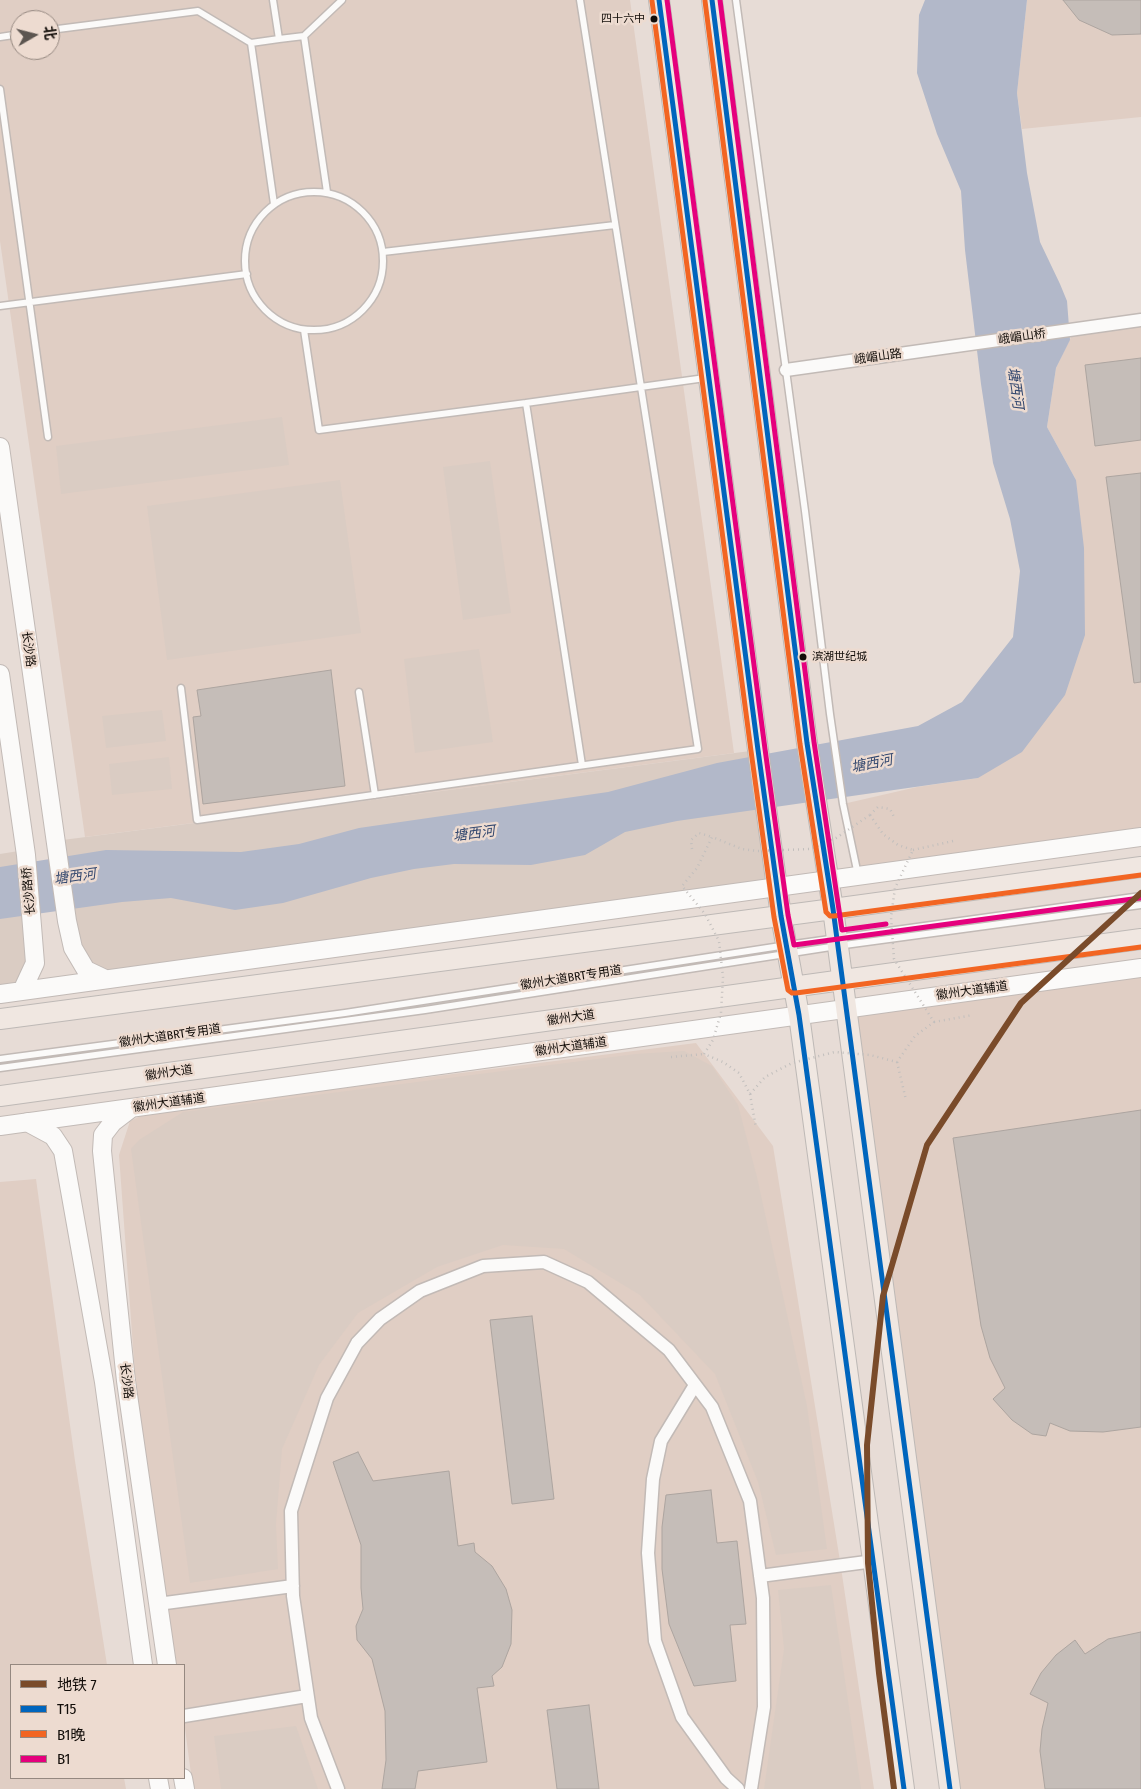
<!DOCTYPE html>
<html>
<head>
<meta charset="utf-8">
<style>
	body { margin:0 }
	#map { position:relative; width:1141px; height:1789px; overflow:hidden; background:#e7dcd6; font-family:"Fira Sans Condensed","Noto Sans SC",sans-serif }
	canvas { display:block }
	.legend { position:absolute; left:10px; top:1664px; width:175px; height:115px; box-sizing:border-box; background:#eddbd0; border:1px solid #958880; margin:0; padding:6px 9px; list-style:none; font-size:15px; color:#110c08 }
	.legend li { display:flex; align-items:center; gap:10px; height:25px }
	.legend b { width:25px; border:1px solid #958880 }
	.north { position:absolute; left:10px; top:10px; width:50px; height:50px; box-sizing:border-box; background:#eddbd0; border:1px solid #958880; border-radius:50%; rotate:82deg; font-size:14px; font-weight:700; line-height:20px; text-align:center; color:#110c08 }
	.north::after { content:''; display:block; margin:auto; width:18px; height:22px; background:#5c5550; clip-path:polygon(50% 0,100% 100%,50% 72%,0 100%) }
</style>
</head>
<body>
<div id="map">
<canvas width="1141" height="1789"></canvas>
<ul class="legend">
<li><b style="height:6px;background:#7a4b2a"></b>地铁 7</li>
<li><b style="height:6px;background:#0065bd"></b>T15</li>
<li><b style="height:6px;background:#f26522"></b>B1晚</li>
<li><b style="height:6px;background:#e5007d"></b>B1</li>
</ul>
<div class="north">北</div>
</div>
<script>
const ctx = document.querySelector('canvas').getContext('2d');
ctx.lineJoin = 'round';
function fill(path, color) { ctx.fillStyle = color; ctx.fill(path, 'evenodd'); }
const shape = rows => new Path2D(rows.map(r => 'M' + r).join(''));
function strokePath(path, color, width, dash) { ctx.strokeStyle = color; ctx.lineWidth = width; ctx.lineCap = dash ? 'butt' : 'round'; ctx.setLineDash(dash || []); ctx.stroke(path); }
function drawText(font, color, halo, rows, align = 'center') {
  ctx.font = font + ' "Fira Sans Condensed","Noto Sans SC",sans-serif'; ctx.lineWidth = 5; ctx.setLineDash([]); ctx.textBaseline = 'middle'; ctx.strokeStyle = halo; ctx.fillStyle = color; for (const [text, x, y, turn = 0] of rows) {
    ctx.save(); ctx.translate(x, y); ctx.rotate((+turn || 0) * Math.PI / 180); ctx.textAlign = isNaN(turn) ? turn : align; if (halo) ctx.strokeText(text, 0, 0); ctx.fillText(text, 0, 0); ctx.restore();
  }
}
const built = shape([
	[0,0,630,0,734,753,85,837,0,241],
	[20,20,50,20,50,50,20,50],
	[1027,0,1141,0,1141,117,1022,129,1017,93],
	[1141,320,1141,837,858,876,843,804,917,787,978,778,1076,480,1047,427,1056,368,1075,329],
	[1141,968,1141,1789,950,1789,845,1009],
	[696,1043,773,1146,840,1561,874,1789,193,1789,184,1721,184,1665,176,1665,136,1388,119,1155,130,1121,147,1113],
	[36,1179,75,1461,107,1665,11,1665,11,1778,124,1778,126,1789,0,1789,0,1182]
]);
const green = shape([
	[282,417,289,465,61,494,56,446],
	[490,461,511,613,463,620,443,467],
	[340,480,361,633,167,660,147,506],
	[479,649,493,742,415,753,404,659],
	[162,710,166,741,106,748,102,716],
	[758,750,778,887,105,979,86,970,55,841],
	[169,757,172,789,112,795,109,764],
	[25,850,32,926,22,991,0,994,0,854],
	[684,1051,712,1066,738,1105,757,1177,807,1406,827,1549,776,1555,758,1482,715,1374,640,1295,564,1249,503,1245,437,1267,358,1313,319,1365,282,1449,276,1524,278,1569,190,1583,131,1149,139,1140,183,1112,636,1054],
	[831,1585,861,1789,764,1789,784,1649,778,1590],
	[296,1726,318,1789,221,1789,214,1736]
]);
const water = shape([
	[925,0,1027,0,1017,93,1027,173,1040,242,1060,284,1067,301,1070,340,1056,368,1047,427,1076,480,1084,548,1085,635,1065,695,1022,752,978,778,677,821,625,832,585,855,531,865,454,864,414,869,371,878,283,903,235,910,171,898,122,902,0,919,0,867,106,850,241,852,299,844,359,828,608,792,717,763,918,726,962,702,1013,637,1020,571,1010,519,993,463,981,384,965,250,961,191,937,134,917,73,919,15]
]);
const building = shape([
	[1063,0,1141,0,1141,34,1112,35,1079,20,1063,0],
	[1141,358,1141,440,1095,446,1085,365,1141,358],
	[1141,473,1141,682,1134,683,1106,477,1141,473],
	[331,670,345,786,203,804,193,717,201,716,197,690,331,670],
	[1141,1110,1141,1427,1103,1432,1070,1431,1050,1423,1046,1436,1032,1434,1012,1420,993,1399,1005,1388,990,1358,981,1326,953,1138,1141,1110],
	[532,1316,554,1499,512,1504,490,1320,532,1316],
	[358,1452,373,1481,449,1471,458,1546,474,1543,475,1552,492,1566,506,1589,512,1610,511,1644,502,1667,492,1676,494,1686,477,1688,487,1762,418,1771,415,1789,382,1789,386,1760,385,1711,372,1659,357,1640,356,1626,363,1609,361,1588,361,1545,333,1462,358,1452],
	[711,1490,717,1543,737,1541,746,1624,730,1625,736,1681,694,1686,669,1624,662,1569,662,1527,666,1495,711,1490],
	[1141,1632,1141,1789,1045,1789,1040,1751,1042,1729,1048,1703,1030,1694,1041,1673,1056,1655,1075,1640,1085,1654,1108,1639,1141,1632],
	[589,1705,599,1789,557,1789,547,1710,589,1705]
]);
const path = shape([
	[870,815,878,807,890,809,895,819],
	[692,849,691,840,699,833,712,837],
	[913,850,953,841],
	[934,1022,973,1015],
	[671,1057,704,1054],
	[897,1062,906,1100],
	[750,1094,756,1128]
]);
const lane = shape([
	[273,0,279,39,304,36,327,192],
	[736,0,805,511,830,714,843,804,858,875],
	[50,30,198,11,251,43],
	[304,36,342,0],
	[0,37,20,34],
	[0,89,48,437],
	'245 261a69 69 0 1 1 138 0a69 69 0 1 1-138 0Z',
	[274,204,251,43,279,39],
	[383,252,615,225],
	[0,306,247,274],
	[304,330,319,430,526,403,705,378],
	[526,403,582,765],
	[181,688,197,820,698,749,580,0],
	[359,692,375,795],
	[0,1059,345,1013,787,945,1141,896],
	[0,1068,425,1010,837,946,1141,905]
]);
const street = shape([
	[786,370,1141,320],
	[695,1385,661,1441,653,1479,648,1553,655,1641,682,1717,726,1778,738,1789],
	[760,1576,874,1561],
	[158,1604,293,1586],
	[184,1716,307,1696],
	[338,1789,311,1718,293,1596,291,1511,327,1398,357,1343,380,1319,420,1291,483,1266,544,1262,588,1282,669,1350,712,1407,750,1501,763,1598,764,1707,751,1789]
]);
const secondary = shape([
	[0,447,67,921,73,948,86,970,105,979],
	[0,674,26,855,32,926,35,963,22,991],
	[0,994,1141,837],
	[130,1109,113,1122,103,1135,102,1151,126,1381,167,1665],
	[27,1122,53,1136,63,1151,104,1382,143,1665],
	[0,1126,1141,968],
	[158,1778,160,1789],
	[183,1778,185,1789]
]);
const primary = shape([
	[659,0,758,750,781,916,799,1015,904,1789],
	[712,0,807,743,833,909,950,1789],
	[0,1019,833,909,1141,867],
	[0,1096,1141,939]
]);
const pathBridge = shape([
	[870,815,883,834,898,845,913,850,895,888,891,917,894,959,934,1022,915,1036,897,1062,870,1055,835,1052,792,1063,765,1077,750,1094,739,1073,723,1062,704,1054,713,1040,721,1013,723,977,719,941,705,914,682,886,697,868,712,837,742,849,757,851,810,849,836,838,870,815]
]);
const bus1 = shape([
	[659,0,758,750,781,916,799,1015,904,1789],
	[712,0,807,743,833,909,950,1789]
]);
const bus2 = shape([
	[652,1,751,751,774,917,788,990,792,993,796,993,1141,947],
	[705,1,800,744,826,912,830,916,834,916,1141,875]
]);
const bus3 = shape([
	[667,0,765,749,788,915,794,945,1140,898],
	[720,0,814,742,842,930,886,924]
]);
const metro1 = shape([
	[894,1789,879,1673,868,1563,867,1445,883,1296,927,1145,1021,1003,1141,893]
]);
const markers = [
	[654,19,4.5,"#110c08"],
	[803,657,4.5,"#110c08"]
];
const busNames = [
	["四十六中",645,19],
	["滨湖世纪城",812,657,"left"]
];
const streetNames = [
	["峨嵋山桥",1022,337,-8],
	["峨嵋山路",878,357,-8],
	["长沙路",28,649,82],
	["长沙路桥",29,891,-95],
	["徽州大道BRT专用道",571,978,-9],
	["徽州大道辅道",972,991,-8],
	["徽州大道",571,1018,-8],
	["徽州大道BRT专用道",170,1036,-8],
	["徽州大道辅道",571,1047,-8],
	["徽州大道",169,1073,-8],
	["徽州大道辅道",169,1103,-8],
	["长沙路",126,1381,83]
];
const waterNames = [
	["塘西河",1015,388,82],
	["塘西河",872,764,-11],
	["塘西河",474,834,-7],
	["塘西河",75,877,-8]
];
fill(built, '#e0cec4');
fill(green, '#daccc3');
fill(water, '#b2b8c9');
fill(building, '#c5bdb8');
strokePath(building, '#ada5a0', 1);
strokePath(lane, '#c2bab6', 9);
strokePath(street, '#c2bab6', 15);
strokePath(secondary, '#c2bab6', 20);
strokePath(primary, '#beb9b6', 22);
strokePath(path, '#c2bfbd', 2.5, [1, 4]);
strokePath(lane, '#fbfaf9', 6);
strokePath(street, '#fbfaf9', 12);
strokePath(secondary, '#fbfaf9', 18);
strokePath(primary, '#f0e7e1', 20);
strokePath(pathBridge, '#c2bfbd', 2.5, [1, 4]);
strokePath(bus1, '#0065bd', 5);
strokePath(bus2, '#f26522', 5);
strokePath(bus3, '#e5007d', 5);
strokePath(metro1, '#7a4b2a', 6);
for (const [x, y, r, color] of markers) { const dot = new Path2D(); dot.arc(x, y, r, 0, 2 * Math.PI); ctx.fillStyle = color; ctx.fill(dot); strokePath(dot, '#eddbd0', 2); }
drawText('11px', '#110c08', '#eddbd0', busNames, 'right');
drawText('12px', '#110c08', '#eddbd0', streetNames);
drawText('italic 14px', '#32476e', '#eddbd0', waterNames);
</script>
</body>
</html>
